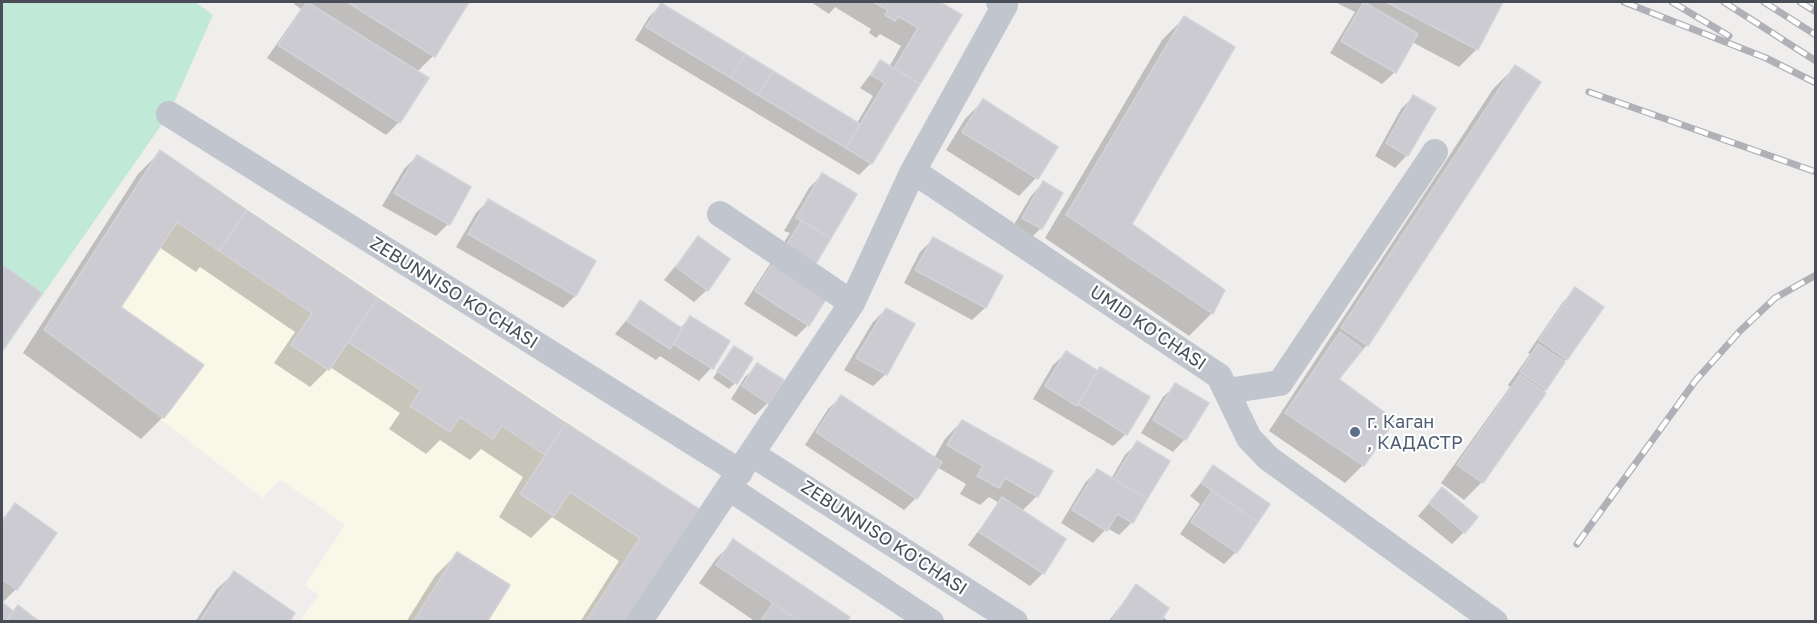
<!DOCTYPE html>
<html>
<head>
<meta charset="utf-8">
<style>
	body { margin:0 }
	#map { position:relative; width:1817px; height:623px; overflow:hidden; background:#efeeed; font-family:"Golos Text",sans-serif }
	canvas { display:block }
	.frame { position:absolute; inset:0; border:3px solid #484d58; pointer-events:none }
</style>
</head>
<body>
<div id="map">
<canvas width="1817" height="623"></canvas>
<div class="frame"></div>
</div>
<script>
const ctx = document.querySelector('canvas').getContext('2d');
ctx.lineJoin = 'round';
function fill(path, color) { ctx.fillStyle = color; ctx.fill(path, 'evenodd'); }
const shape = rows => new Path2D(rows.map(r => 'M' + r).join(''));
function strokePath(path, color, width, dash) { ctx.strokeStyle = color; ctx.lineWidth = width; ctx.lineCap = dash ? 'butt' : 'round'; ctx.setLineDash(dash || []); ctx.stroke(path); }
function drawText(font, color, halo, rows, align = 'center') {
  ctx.font = font + ' "Golos Text",sans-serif'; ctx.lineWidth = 4.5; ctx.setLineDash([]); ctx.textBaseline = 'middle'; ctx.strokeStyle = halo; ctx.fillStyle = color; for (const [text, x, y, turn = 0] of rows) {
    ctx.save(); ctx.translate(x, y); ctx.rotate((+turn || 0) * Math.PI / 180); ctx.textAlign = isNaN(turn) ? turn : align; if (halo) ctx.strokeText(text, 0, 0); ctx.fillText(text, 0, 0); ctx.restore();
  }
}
const commercial = shape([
	[160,150,699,509,626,621,300,621,319,595,305,585,345,525,280,479,263,498,44,330]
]);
const green = shape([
	[2,2,195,2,213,15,169,114,2,353]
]);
const shadow = shape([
	[296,2,468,2,433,56,417,72,399,122,386,135,267,58,301,9,294,4],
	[937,2,960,15,871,163,859,175,635,40,649,17,661,5,857,123,873,96,860,88,880,62,889,67,901,46,880,34,876,38,869,33,871,29,835,7,829,14,811,2],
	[1335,2,1501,2,1477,49,1459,67,1412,42,1395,72,1382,84,1330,53,1355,12],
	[1184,18,1130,224,1223,290,1212,313,1189,336,1045,238,1162,40],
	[1515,67,1367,345,1337,379,1363,465,1345,483,1269,431,1493,89],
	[1413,97,1434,108,1407,155,1395,168,1375,156,1401,109],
	[983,101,1056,147,1036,178,1019,196,946,150,965,119],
	[160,152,377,299,697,509,625,622,580,622,619,561,552,517,531,538,499,517,523,477,481,449,470,460,440,440,426,454,389,429,400,413,330,367,310,387,274,363,295,332,200,267,196,272,159,247,119,307,163,417,141,439,23,353,138,174],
	[417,156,448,224,436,236,382,206,404,169],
	[822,175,855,195,811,269,808,325,796,337,744,304,790,233,784,231,809,188],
	[1043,183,1061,194,1040,229,1028,241,1010,231,1031,196],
	[489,200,594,261,575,296,563,308,456,247,476,213],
	[698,238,707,290,694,302,664,280],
	[933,239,1001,276,985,308,972,320,904,283,920,252],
	[4,268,40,293,2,348,2,270],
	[1576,289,1566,359,1482,482,1464,500,1441,483,1510,387,1508,385,1530,354,1528,353,1563,302],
	[641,302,680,328,690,318,728,341,711,368,699,381,660,356,656,360,615,334],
	[886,309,886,374,873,386,844,370,873,322],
	[734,348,735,383,729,389,713,378],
	[1066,353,1126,434,1113,446,1033,399,1053,365],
	[758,365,768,403,755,415,731,399,745,377],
	[1176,385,1207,403,1185,439,1173,452,1141,433,1163,397],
	[841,397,934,458,945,439,962,421,1037,496,1021,512,1064,540,1043,573,1030,586,968,545,999,503,989,497,980,505,960,494,966,484,937,467,916,498,904,510,805,445,828,409],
	[1137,443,1168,462,1131,523,1119,535,1107,528,1093,543,1061,523,1085,483,1097,470,1111,479,1125,455],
	[1214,467,1268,504,1236,552,1224,564,1180,534,1200,504,1190,496],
	[1430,502,1464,532,1452,544,1418,516],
	[16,505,16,589,2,603,2,519],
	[734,541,845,622,756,622,699,583,716,559],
	[457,554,485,622,406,622,435,576],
	[234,573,287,622,195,622,216,590],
	[1136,586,1162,616,1169,622,1108,622]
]);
const building = shape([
	[307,2,429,78,400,123,278,45,307,2],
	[347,2,469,2,435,57,347,2],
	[873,2,940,2,962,15,920,84,894,68,918,28,898,16,895,21,885,15,888,10,873,2],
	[1364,2,1418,34,1396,73,1341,41,1364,2],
	[1386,2,1503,2,1478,50,1386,2],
	[661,3,745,54,731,78,646,27,661,3],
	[1184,16,1235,47,1132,224,1225,290,1213,314,1066,215,1184,16],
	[745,54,773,71,758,95,731,78,745,54],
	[880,60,920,84,872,164,846,148,885,83,871,75,880,60],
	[1515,65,1541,82,1368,346,1341,328,1515,65],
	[773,71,860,124,846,148,758,95,773,71],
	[1413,95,1436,108,1408,156,1386,143,1413,95],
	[983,99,1058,147,1038,179,962,132,983,99],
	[160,150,247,210,219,251,177,222,121,307,204,365,164,418,44,330,160,150],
	[417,155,471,187,450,225,394,193,417,155],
	[822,173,857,194,831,238,796,218,822,173],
	[1043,181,1063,193,1042,229,1022,218,1043,181],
	[488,199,596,261,576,296,468,234,488,199],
	[247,210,378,298,329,370,291,345,312,313,219,251,247,210],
	[801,221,831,238,812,270,782,253,801,221],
	[698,236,730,259,708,291,676,267,698,236],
	[933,237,1003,276,986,308,915,270,933,237],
	[776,258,830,293,809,326,755,291,776,258],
	[4,266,42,293,2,351,2,269,4,266],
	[1575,287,1604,307,1567,360,1539,340,1575,287],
	[378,298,566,423,545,455,502,426,493,439,460,417,450,432,410,406,421,390,348,342,378,298],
	[640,300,683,329,670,349,627,321,640,300],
	[886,308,915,324,887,375,856,358,886,308],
	[690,316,730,341,713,369,673,344,690,316],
	[1340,332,1363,349,1339,379,1395,420,1364,466,1285,413,1340,332],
	[1538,344,1565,362,1546,390,1520,372,1538,344],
	[734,346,753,358,737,384,717,371,734,346],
	[1066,351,1098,371,1077,406,1045,386,1066,351],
	[757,363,784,380,769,404,742,386,757,363],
	[1100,367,1150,397,1127,435,1078,404,1100,367],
	[1520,375,1546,393,1483,483,1457,465,1520,375],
	[1175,383,1209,403,1186,440,1153,420,1175,383],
	[841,395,942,462,917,499,816,432,841,395],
	[962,420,1053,471,1038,497,1005,478,999,488,977,476,983,466,947,445,962,420],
	[566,423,699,509,626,622,586,621,640,538,570,492,554,516,520,494,566,423],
	[1137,441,1170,461,1147,499,1114,479,1137,441],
	[1213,465,1270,504,1258,522,1201,483,1213,465],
	[1097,469,1147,499,1133,523,1117,514,1107,531,1072,510,1097,469],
	[1442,487,1478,517,1465,533,1429,503,1442,487],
	[1212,491,1258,522,1237,553,1191,522,1212,491],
	[1002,497,1066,539,1044,574,979,532,1002,497],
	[15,503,57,533,17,590,2,579,2,522,15,503],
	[733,539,850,617,847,622,801,622,716,565,733,539],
	[457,552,510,585,487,622,413,622,457,552],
	[234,571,295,613,289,622,199,622,234,571],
	[1136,584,1169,608,1160,622,1111,622,1136,584],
	[2,602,13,611,6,622,2,622,2,602],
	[773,603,801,622,760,622,773,603],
	[18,605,40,622,6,622,18,605]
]);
const minor = shape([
	[169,114,740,472],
	[913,171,1219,376,1249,438,1268,458,1495,622],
	[720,214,852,303],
	[1227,391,1280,383,1435,152],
	[752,454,1015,622],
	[729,488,931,622],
	[639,622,852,303,913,171,1005,5,999,2]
]);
const rail = shape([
	[1624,2,1766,58,1816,83],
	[1672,2,1729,36],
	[1724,2,1816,61],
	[1764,2,1816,35],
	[1800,2,1816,12],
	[1589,92,1816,172],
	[1577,544,1696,380,1740,331,1775,298,1816,275]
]);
const markers = [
	[1355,432,6,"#5c6f8a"]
];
const streetNames = [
	["ZEBUNNISO KO'CHASI",454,293,32],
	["UMID KO'CHASI",1148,328,34],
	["ZEBUNNISO KO'CHASI",884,538,33]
];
const serviceNames = [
	["г. Каган",1367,422],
	[", КАДАСТР",1367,443]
];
fill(commercial, '#f9f7e8');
fill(green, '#c0e9d7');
fill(shadow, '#0003');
fill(building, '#cbcbd1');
strokePath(building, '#d2d2d8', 1.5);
strokePath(minor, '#c0c5ce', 26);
strokePath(rail, '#b0b1b7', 7);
strokePath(rail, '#fff', 4.5, [14]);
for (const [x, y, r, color] of markers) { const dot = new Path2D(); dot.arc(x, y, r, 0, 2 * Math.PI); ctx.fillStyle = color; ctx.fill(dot); strokePath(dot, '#fff', 2); }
drawText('18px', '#484d58', '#fff', streetNames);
drawText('18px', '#4e5e75', '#fff', serviceNames, 'left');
</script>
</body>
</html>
